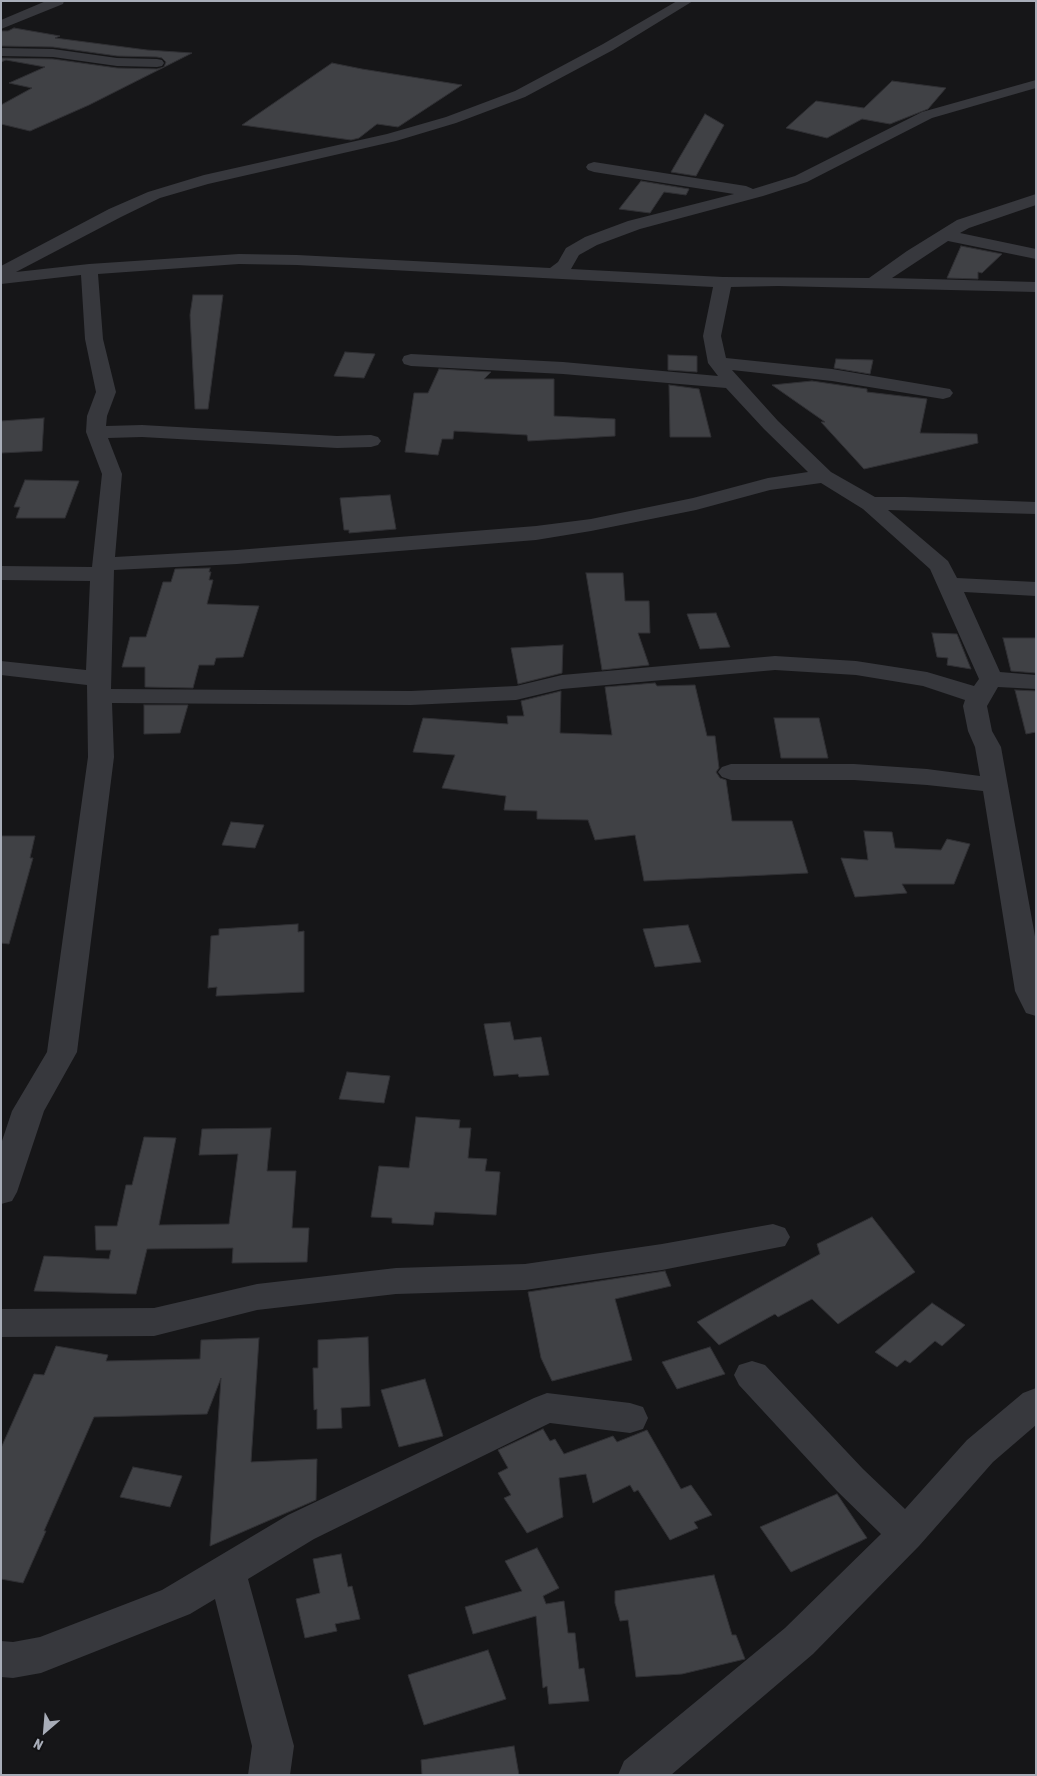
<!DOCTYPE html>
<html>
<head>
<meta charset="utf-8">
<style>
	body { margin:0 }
	#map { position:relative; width:1037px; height:1776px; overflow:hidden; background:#161618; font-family:"Asap Condensed",sans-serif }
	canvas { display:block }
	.frame { position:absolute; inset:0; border:2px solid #a8adb8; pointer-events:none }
	.north { position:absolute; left:20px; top:1706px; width:50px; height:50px; -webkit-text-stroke:4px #111113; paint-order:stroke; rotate:207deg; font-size:14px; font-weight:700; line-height:20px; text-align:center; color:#a8adb8 }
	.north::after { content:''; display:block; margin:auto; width:18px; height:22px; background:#a8adb8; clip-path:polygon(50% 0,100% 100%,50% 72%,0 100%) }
</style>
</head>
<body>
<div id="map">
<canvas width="1037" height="1776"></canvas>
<div class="frame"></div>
<div class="north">N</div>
</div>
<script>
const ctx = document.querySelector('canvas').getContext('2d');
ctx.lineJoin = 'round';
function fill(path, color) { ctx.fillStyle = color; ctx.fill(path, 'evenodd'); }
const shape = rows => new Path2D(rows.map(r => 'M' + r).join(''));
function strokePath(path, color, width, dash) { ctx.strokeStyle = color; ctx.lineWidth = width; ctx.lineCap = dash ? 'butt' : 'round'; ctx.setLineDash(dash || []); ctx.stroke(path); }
const building = shape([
	[14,28,60,36,55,38,147,50,192,53,89,105,30,131,1,124,1,105,32,88,9,83,45,67,6,60,1,62,1,58,53,59,117,68,157,69,164,67,166,62,162,58,157,57,117,56,53,47,1,46,1,31,8,31,14,28],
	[332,63,362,69,462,85,398,127,377,124,359,138,351,140,242,125,332,63],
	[892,81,946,88,928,109,890,124,862,119,827,138,786,128,816,101,864,108,892,81],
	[705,114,724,125,696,176,671,172,705,114],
	[641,181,689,189,686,195,664,192,650,213,619,209,641,181],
	[961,246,1002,254,982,273,978,272,978,279,947,278,961,246],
	[193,295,223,295,208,409,195,409,190,315,193,295],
	[345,352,375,354,364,378,334,376,345,352],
	[668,355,697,356,697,372,668,370,668,355],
	[836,359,873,360,870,374,834,368,836,359],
	[439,369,491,372,484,379,554,379,554,416,615,419,615,436,528,441,527,435,454,431,453,439,442,439,438,455,405,452,414,393,428,393,439,369],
	[812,381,867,389,867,392,927,399,920,433,977,434,978,443,864,469,821,422,825,422,772,385,812,381],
	[669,385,699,389,711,437,670,437,669,385],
	[44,418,42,451,1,453,1,421,44,418],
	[25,480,79,481,65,518,16,518,20,507,14,507,25,480],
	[390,495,396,529,349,533,349,530,344,530,340,498,390,495],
	[210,568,209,572,211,572,209,580,213,580,207,604,259,606,243,657,216,658,214,665,199,665,193,688,145,687,145,667,122,667,130,637,146,637,163,582,171,582,175,569,210,568],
	[586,573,623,573,625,601,649,601,650,633,638,633,649,665,602,670,586,573],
	[716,613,730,647,700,649,687,614,716,613],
	[932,633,957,634,971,669,947,665,948,658,937,657,932,633],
	[1003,638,1036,638,1036,673,1011,671,1003,638],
	[563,645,562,673,518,684,511,648,563,645],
	[655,683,657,686,695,685,707,736,715,736,719,768,716,772,720,778,726,780,732,821,792,821,808,873,644,881,635,835,595,840,588,820,537,819,537,811,504,810,506,796,442,788,455,755,413,752,423,718,508,724,507,716,524,716,521,701,561,691,560,733,612,735,605,687,655,683],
	[1015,690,1036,691,1036,732,1026,734,1015,690],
	[144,705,188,705,180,733,144,734,144,705],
	[774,718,819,718,828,758,781,758,774,718],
	[231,822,264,825,255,848,222,845,231,822],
	[864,831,892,832,895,848,941,850,947,839,970,844,954,884,902,884,907,893,855,897,841,858,868,860,864,831],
	[1,836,35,836,30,858,33,858,9,944,1,943,1,836],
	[298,924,298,932,304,931,304,992,216,996,217,987,208,988,211,936,219,935,219,929,298,924],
	[688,925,701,962,655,967,643,929,688,925],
	[510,1022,514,1040,541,1037,549,1075,519,1077,518,1074,494,1076,484,1024,510,1022],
	[347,1072,390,1076,384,1103,339,1099,347,1072],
	[416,1117,460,1120,459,1128,471,1128,468,1158,487,1159,485,1171,500,1172,496,1215,435,1212,433,1225,392,1223,392,1218,371,1217,379,1166,409,1168,416,1117],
	[271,1128,267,1171,296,1171,292,1228,309,1228,307,1262,232,1263,233,1248,147,1249,136,1294,34,1291,44,1256,109,1259,111,1250,96,1250,95,1226,117,1226,126,1185,132,1185,144,1137,176,1138,159,1225,229,1224,238,1154,199,1155,202,1129,271,1128],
	[872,1217,915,1272,838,1324,812,1299,778,1317,775,1314,719,1345,697,1322,820,1254,817,1244,872,1217],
	[665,1271,671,1286,615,1299,632,1360,552,1381,541,1358,528,1292,665,1271],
	[932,1303,965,1325,942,1346,935,1341,910,1363,905,1360,897,1367,875,1352,932,1303],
	[368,1337,370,1406,341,1408,342,1428,317,1429,317,1409,314,1410,313,1368,318,1368,318,1340,368,1337],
	[259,1338,251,1462,317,1459,316,1500,210,1546,221,1378,207,1414,94,1417,44,1531,46,1531,23,1583,1,1579,1,1448,34,1374,44,1375,56,1346,108,1355,106,1361,200,1359,201,1340,259,1338],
	[710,1347,725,1374,677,1389,662,1362,710,1347],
	[425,1379,443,1436,399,1447,381,1390,425,1379],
	[543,1429,550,1441,555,1439,564,1454,613,1436,617,1442,647,1430,681,1489,691,1485,712,1515,694,1522,698,1528,670,1540,638,1490,634,1492,630,1485,593,1503,586,1474,559,1478,563,1517,527,1533,504,1498,511,1495,498,1473,508,1468,498,1450,543,1429],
	[133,1467,182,1476,170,1507,120,1497,133,1467],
	[837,1494,867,1538,791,1572,760,1527,837,1494],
	[537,1548,559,1588,543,1596,546,1604,564,1601,568,1633,575,1633,579,1669,584,1668,589,1701,549,1704,547,1686,543,1688,536,1616,473,1634,465,1607,522,1591,505,1561,537,1548],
	[341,1554,348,1587,352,1586,360,1619,335,1624,337,1631,305,1638,296,1599,320,1593,313,1559,341,1554],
	[714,1575,732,1635,736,1635,745,1659,682,1674,636,1677,628,1620,620,1621,615,1603,615,1591,714,1575],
	[488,1650,506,1699,424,1725,408,1675,488,1650],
	[514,1746,519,1775,422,1775,421,1760,514,1746]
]);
const street = shape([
	[46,1,64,1,63,4,1,29,1,20,46,1],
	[677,1,693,1,613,50,525,97,456,123,396,141,208,184,160,198,121,217,16,272,89,264,239,254,297,255,550,268,558,262,566,248,585,237,628,221,734,194,594,172,588,170,586,167,588,164,594,162,746,186,753,189,795,176,922,112,1036,80,1036,88,932,118,807,182,763,196,640,229,597,245,579,255,571,269,723,277,869,278,907,251,957,220,1036,194,1036,205,969,228,960,233,1036,249,1036,259,948,241,892,278,1036,282,1036,292,778,286,731,287,721,336,726,358,832,369,950,389,953,393,950,397,943,399,832,381,732,370,778,421,831,472,875,497,905,497,1036,502,1036,514,888,510,948,561,957,578,1036,582,1036,596,964,592,1000,672,1036,675,1036,689,998,687,987,706,992,731,1001,747,1036,942,1036,1016,1026,1013,1015,991,983,791,927,785,854,780,731,780,722,777,718,772,722,767,731,764,854,764,927,769,980,776,975,747,968,731,963,706,965,700,923,686,856,675,775,670,562,689,516,700,411,705,112,703,114,757,77,1052,44,1111,17,1192,12,1201,1,1204,1,1144,12,1111,47,1052,88,757,87,685,1,675,1,661,86,670,90,581,1,580,1,566,92,567,102,474,86,432,87,416,96,392,85,339,81,275,1,284,1,266,109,209,148,192,204,175,387,134,446,117,515,91,603,44,677,1],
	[239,264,297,265,713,287,703,336,708,363,718,376,563,362,411,354,404,356,402,360,404,364,411,366,563,374,726,388,764,429,808,472,768,478,693,498,591,519,536,526,237,550,115,557,122,474,108,438,142,437,337,448,371,447,378,445,381,441,378,437,371,435,337,436,142,425,106,426,107,416,116,392,103,339,98,274,239,264],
	[821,483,863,509,930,569,979,679,974,686,927,672,856,661,775,656,562,675,516,686,411,691,111,689,114,570,237,564,536,540,591,531,696,510,770,490,821,483],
	[1,48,53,49,117,58,157,59,162,60,164,63,162,66,157,67,117,66,53,57,1,56,1,48],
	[773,1224,785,1228,790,1237,785,1246,662,1270,525,1290,396,1294,257,1310,154,1336,1,1337,1,1309,154,1308,257,1284,396,1268,525,1264,662,1244,773,1224],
	[752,1361,765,1365,863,1469,905,1509,967,1440,1023,1393,1036,1388,1036,1425,993,1462,919,1546,813,1654,671,1775,618,1775,624,1761,785,1628,881,1534,837,1491,739,1385,734,1375,739,1365,752,1361],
	[547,1393,630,1403,643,1407,648,1418,643,1429,630,1433,550,1423,314,1539,248,1579,294,1746,290,1775,248,1775,252,1746,215,1599,190,1614,41,1673,13,1678,1,1677,1,1641,13,1642,40,1637,162,1590,288,1515,534,1398,547,1393]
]);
fill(building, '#404145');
strokePath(building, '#303034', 1);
fill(street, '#37383d');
</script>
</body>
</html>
